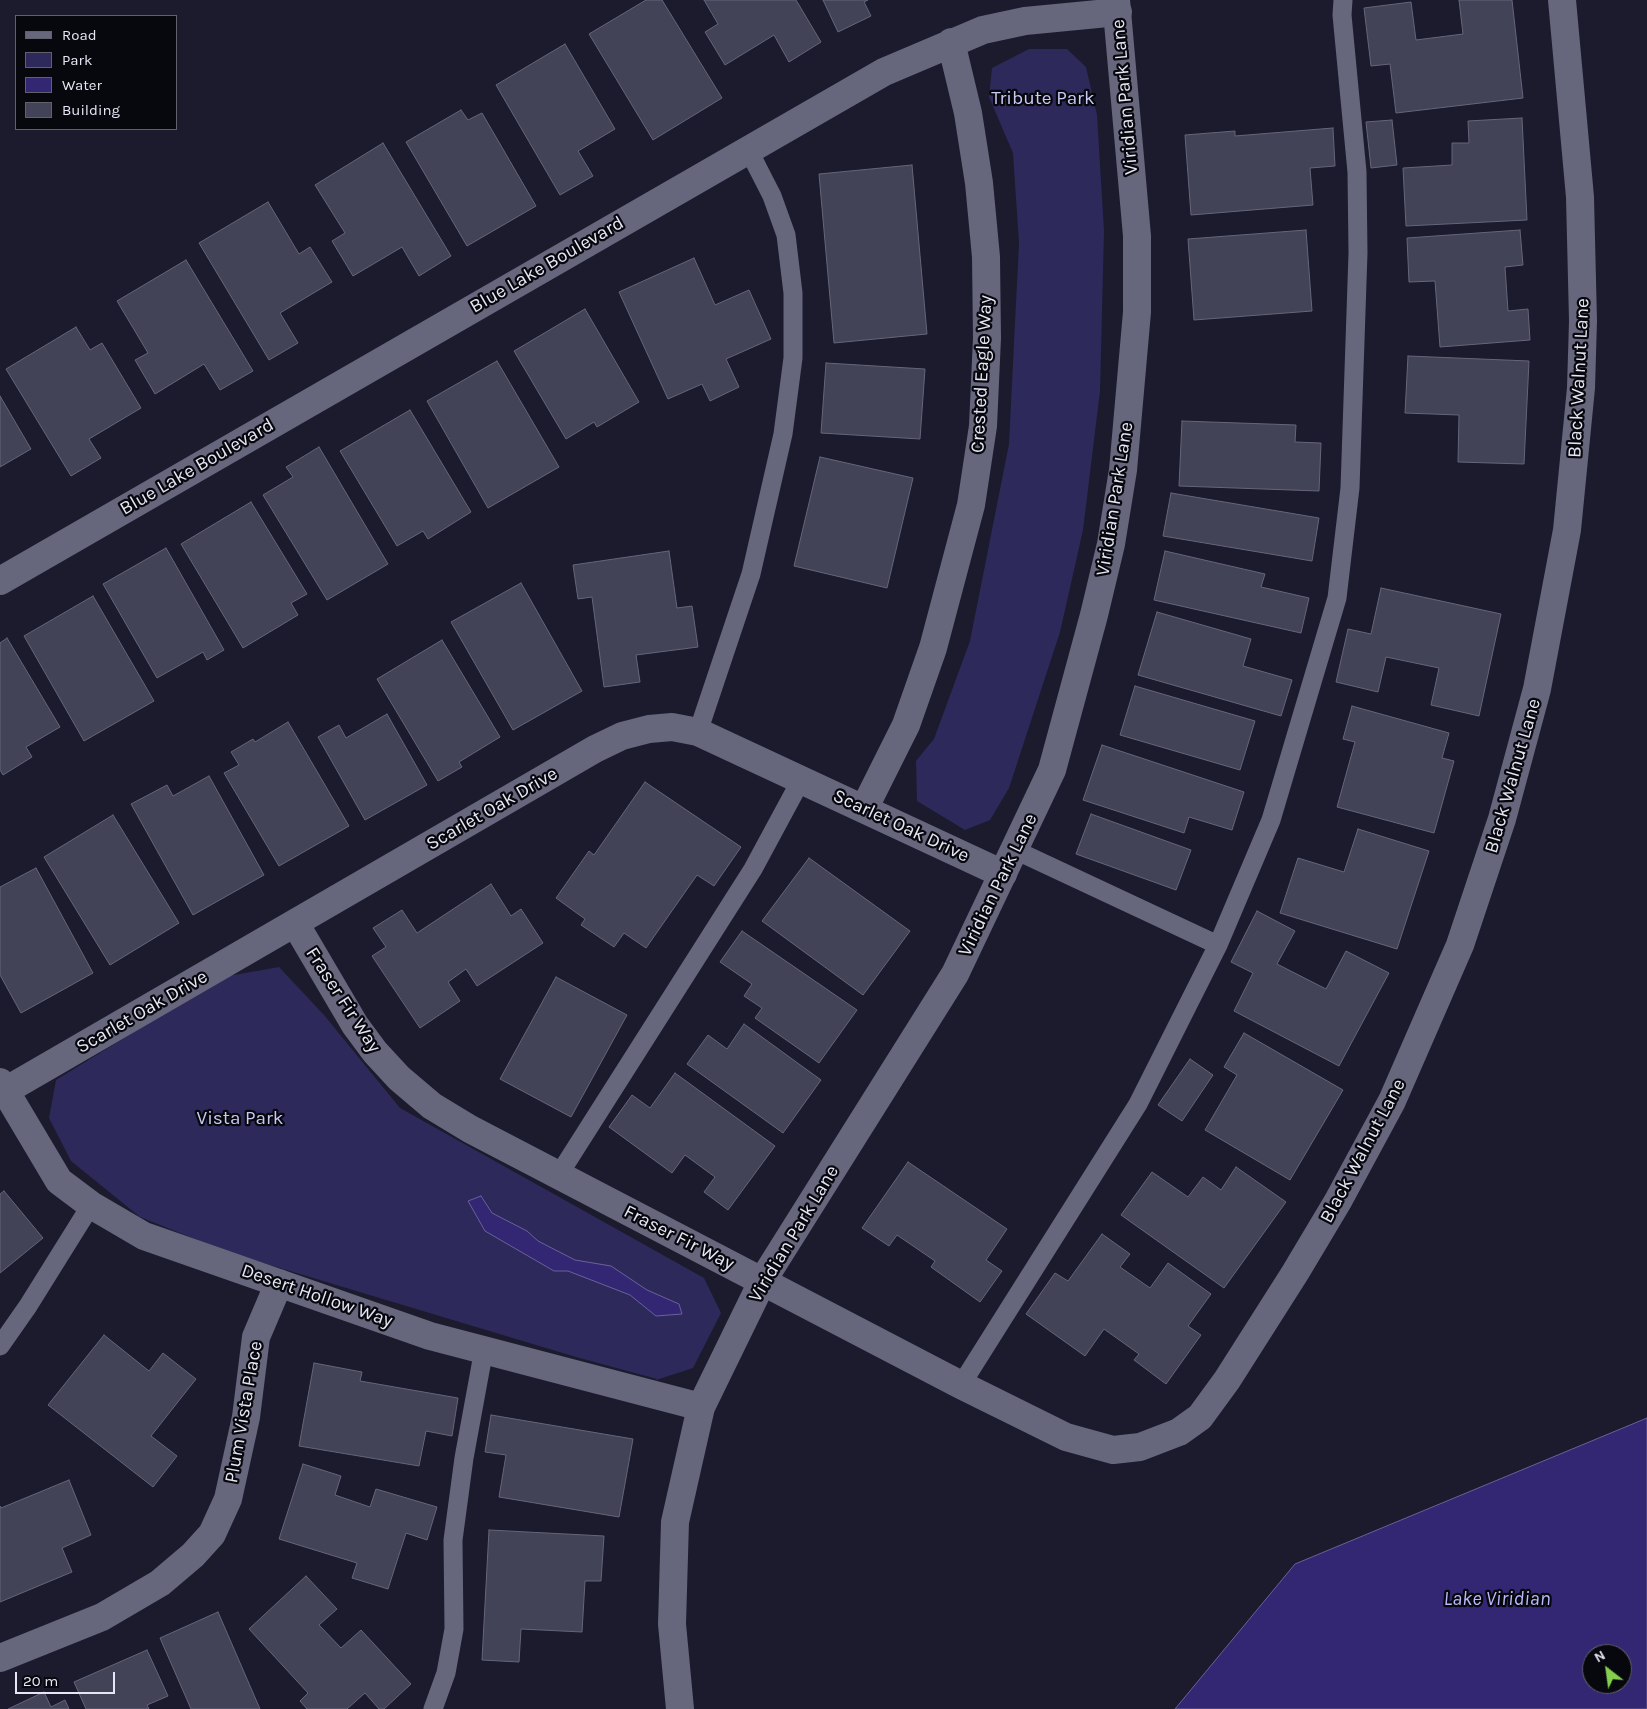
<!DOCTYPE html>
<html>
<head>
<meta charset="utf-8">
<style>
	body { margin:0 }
	#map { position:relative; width:1647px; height:1709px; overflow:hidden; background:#1b1b2d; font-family:Karla,sans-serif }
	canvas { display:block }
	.legend { position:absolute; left:15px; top:15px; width:162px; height:115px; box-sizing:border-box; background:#07070e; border:1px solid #60616a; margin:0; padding:6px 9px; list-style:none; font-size:15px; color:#e6e7f4 }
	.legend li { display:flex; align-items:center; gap:10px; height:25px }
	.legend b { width:25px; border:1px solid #60616a }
	.north { position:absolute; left:1582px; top:1644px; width:50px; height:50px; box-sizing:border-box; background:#07070e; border:1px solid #60616a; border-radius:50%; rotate:330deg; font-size:14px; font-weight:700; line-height:20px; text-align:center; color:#e6e7f4 }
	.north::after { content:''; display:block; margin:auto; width:18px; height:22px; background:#84cf4d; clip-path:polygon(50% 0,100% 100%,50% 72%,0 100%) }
	.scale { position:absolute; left:15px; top:1672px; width:100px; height:22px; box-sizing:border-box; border:2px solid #e6e7f4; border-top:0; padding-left:6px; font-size:15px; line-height:18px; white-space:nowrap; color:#e6e7f4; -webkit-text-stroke:4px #07070e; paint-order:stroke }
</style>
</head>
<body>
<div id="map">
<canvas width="1647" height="1709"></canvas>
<ul class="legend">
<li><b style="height:6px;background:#66667c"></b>Road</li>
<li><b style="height:14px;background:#2e295b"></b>Park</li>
<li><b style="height:14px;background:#332773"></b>Water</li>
<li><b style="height:14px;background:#434358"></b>Building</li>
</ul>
<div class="north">N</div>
<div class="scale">20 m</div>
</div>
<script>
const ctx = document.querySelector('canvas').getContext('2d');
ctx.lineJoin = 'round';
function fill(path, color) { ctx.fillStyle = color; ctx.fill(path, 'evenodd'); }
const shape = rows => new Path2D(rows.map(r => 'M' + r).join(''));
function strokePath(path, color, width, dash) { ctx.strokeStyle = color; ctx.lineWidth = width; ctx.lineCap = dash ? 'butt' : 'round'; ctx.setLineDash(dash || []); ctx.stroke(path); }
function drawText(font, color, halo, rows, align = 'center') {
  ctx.font = font + ' Karla,sans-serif'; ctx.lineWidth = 4.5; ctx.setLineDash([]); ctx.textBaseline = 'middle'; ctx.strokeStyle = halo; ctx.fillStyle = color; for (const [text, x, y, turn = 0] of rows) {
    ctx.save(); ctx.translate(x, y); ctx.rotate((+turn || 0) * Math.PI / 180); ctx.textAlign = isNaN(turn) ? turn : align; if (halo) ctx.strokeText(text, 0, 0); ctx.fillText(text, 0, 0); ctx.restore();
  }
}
const green = shape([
	[1029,49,1067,49,1086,67,1097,115,1104,231,1100,391,1083,530,1060,632,1009,788,990,820,965,830,917,801,916,761,934,739,970,641,1009,444,1019,243,1013,153,989,97,992,68],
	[279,967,324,1015,400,1108,704,1278,721,1313,693,1368,653,1381,657,1379,576,1357,230,1253,140,1217,71,1161,49,1118,56,1080,223,977]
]);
const water = shape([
	[481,1196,492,1213,527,1231,538,1241,575,1260,611,1266,647,1290,679,1304,682,1314,656,1316,630,1295,568,1271,554,1271,485,1231,468,1201,481,1196],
	[1647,1418,1647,1709,1175,1709,1295,1564,1647,1418],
	[1592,1654,1622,1654,1622,1684,1592,1684,1592,1654]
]);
const building = shape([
	[646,0,662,0,722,98,653,140,589,34,646,0],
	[704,0,796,0,821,42,789,62,774,35,725,65,705,32,718,24,704,0],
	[823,0,868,0,864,2,871,16,838,32,823,0],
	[1459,0,1512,0,1523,98,1396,113,1390,64,1371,66,1364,8,1411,2,1416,40,1463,34,1459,0],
	[565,44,615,129,578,151,593,176,560,195,496,85,565,44],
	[461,110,468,120,482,113,536,206,467,246,406,142,461,110],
	[1522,118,1527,220,1406,226,1403,168,1452,165,1452,143,1469,143,1468,121,1522,118],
	[1392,120,1397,165,1371,168,1366,122,1392,120],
	[1333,128,1335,166,1310,168,1313,205,1191,215,1185,135,1235,131,1235,136,1333,128],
	[383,143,451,256,419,276,402,247,353,276,332,241,345,233,315,185,383,143],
	[912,165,927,334,834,343,819,174,912,165],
	[268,202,299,254,310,247,332,282,280,313,298,343,269,360,199,243,268,202],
	[1306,230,1312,311,1194,320,1188,239,1306,230],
	[1520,230,1523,265,1505,267,1508,311,1528,309,1530,340,1440,347,1435,281,1409,282,1407,238,1520,230],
	[694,258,715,305,749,290,771,339,726,359,739,387,710,401,702,384,668,399,619,292,694,258],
	[186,260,253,371,220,390,204,364,155,394,135,360,148,353,117,301,186,260],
	[585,309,639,402,597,427,594,422,566,439,514,351,585,309],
	[76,327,90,350,102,343,141,408,89,439,101,458,71,476,6,369,76,327],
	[1408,356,1529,361,1524,464,1458,462,1459,415,1405,413,1408,356],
	[497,361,559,467,488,508,427,401,497,361],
	[826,363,925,369,920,439,821,433,826,363],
	[0,396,31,449,0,467,0,396],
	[410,410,471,512,428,539,423,531,397,546,340,451,410,410],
	[1182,421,1296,425,1295,442,1321,443,1319,491,1179,486,1182,421],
	[319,447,388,564,327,600,263,495,293,477,286,467,319,447],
	[820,457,913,478,887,588,794,566,820,457],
	[1171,493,1319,518,1312,561,1163,536,1171,493],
	[251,502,307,594,291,603,298,615,243,648,181,544,251,502],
	[166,548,224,650,207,660,203,652,157,678,103,584,166,548],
	[669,551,677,608,692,606,698,647,636,655,640,682,604,687,592,597,578,599,573,565,669,551],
	[1165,551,1265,574,1261,587,1309,598,1301,633,1154,600,1165,551],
	[521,583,582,691,513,730,451,622,521,583],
	[1381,588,1501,614,1479,716,1431,705,1439,668,1386,657,1378,692,1336,682,1348,629,1371,634,1381,588],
	[93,596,154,701,84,741,24,636,93,596],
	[1157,612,1251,639,1243,666,1292,680,1281,716,1138,675,1157,612],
	[7,638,60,727,26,747,32,757,3,775,0,770,0,643,7,638],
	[442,640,500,737,459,762,462,767,438,781,377,679,442,640],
	[1135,686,1255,721,1240,770,1120,735,1135,686],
	[1352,706,1449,733,1442,758,1454,761,1434,833,1337,807,1355,742,1343,739,1352,706],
	[387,714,427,785,365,820,318,737,339,725,346,738,387,714],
	[288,722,349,826,279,866,224,773,239,765,231,752,253,739,255,742,288,722],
	[1102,745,1244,792,1232,830,1189,817,1184,833,1083,800,1102,745],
	[209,776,264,875,193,915,131,804,167,785,173,796,209,776],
	[645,782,741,847,714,886,697,875,646,948,624,933,614,947,581,925,585,919,556,898,589,851,594,855,645,782],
	[1091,814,1191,850,1176,890,1076,854,1091,814],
	[113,815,179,923,110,965,44,857,113,815],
	[1358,829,1429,851,1397,949,1280,913,1298,858,1344,872,1358,829],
	[809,858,910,931,863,995,762,921,809,858],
	[36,868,93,973,21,1013,0,975,0,887,36,868],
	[491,884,511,916,521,909,543,943,477,986,466,969,448,982,460,1001,420,1028,372,956,386,947,373,928,402,910,417,933,491,884],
	[1257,911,1295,931,1277,964,1326,989,1346,951,1389,973,1339,1066,1234,1011,1253,973,1231,962,1257,911],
	[742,931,857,1010,819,1063,755,1018,762,1008,744,996,752,984,720,962,742,931],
	[556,977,627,1015,571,1117,500,1079,556,977],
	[744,1024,821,1080,783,1133,687,1064,708,1035,727,1049,744,1024],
	[1244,1033,1343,1090,1290,1180,1205,1130,1237,1075,1224,1067,1244,1033],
	[1190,1059,1213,1075,1182,1121,1158,1105,1190,1059],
	[675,1073,775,1146,728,1210,704,1192,715,1177,685,1155,672,1173,609,1127,632,1095,650,1108,675,1073],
	[908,1162,1007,1229,986,1260,1002,1271,980,1302,931,1267,935,1261,897,1235,889,1246,862,1228,908,1162],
	[1236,1167,1286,1202,1224,1288,1121,1215,1152,1172,1188,1197,1203,1177,1221,1190,1236,1167],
	[4,1191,43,1238,0,1273,0,1194,4,1191],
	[1102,1234,1130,1254,1120,1267,1150,1288,1168,1263,1211,1294,1188,1326,1201,1335,1166,1384,1134,1360,1139,1354,1104,1329,1085,1356,1026,1314,1055,1273,1068,1281,1102,1234],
	[104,1335,149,1371,163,1353,196,1379,151,1436,177,1456,153,1487,48,1405,104,1335],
	[314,1363,362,1372,360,1381,458,1398,452,1436,426,1431,419,1466,299,1446,314,1363],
	[491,1415,633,1439,619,1517,499,1497,506,1455,485,1452,491,1415],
	[303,1464,341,1476,335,1495,370,1507,376,1489,437,1507,427,1540,406,1533,388,1589,352,1578,357,1563,279,1539,303,1464],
	[69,1480,91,1535,62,1548,72,1572,0,1602,0,1506,1,1508,69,1480],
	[489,1530,604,1536,601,1581,585,1581,582,1632,521,1629,519,1662,482,1660,489,1530],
	[306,1576,337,1609,319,1625,341,1648,361,1630,411,1684,384,1709,379,1709,365,1693,347,1709,307,1709,300,1701,308,1693,249,1629,306,1576],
	[218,1612,260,1709,191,1709,160,1638,218,1612],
	[147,1650,168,1696,147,1705,149,1709,86,1709,74,1682,147,1650],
	[44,1692,51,1707,65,1700,69,1709,8,1709,44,1692]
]);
const service = shape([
	[698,732,751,574,783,434,793,358,793,293,786,235,772,196,748,149],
	[1015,850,1218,945],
	[558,1176,753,869,801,780],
	[0,1346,28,1306,91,1205],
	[961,1385,1138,1104,1218,945,1271,820,1337,598,1350,488,1358,253,1357,172,1342,15,1343,0],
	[433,1709,446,1673,454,1629,453,1540,464,1458,484,1349]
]);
const minor = shape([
	[0,581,884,72,983,30,1025,21,1118,12],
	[864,809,906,725,933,648,971,505,983,426,987,338,986,257,979,183,968,113,951,42],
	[295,923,355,1025,375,1052,399,1078,432,1106,470,1129,961,1385,1066,1437,1113,1450,1140,1447,1179,1432,1200,1417,1227,1380,1295,1273,1338,1201,1392,1101,1460,945,1502,819,1537,689,1567,530,1581,388,1583,321,1580,197,1562,0],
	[0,1082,59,1181,91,1205,144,1236,430,1336,701,1407],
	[5,1091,595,749,622,736,649,729,672,727,698,732,1003,874],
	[0,1658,102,1617,160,1583,193,1555,212,1534,228,1499,246,1417,256,1337,279,1283]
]);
const tertiary = shape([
	[680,1709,672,1624,675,1522,701,1407,763,1280,955,974,1052,770,1094,615,1111,544,1123,470,1137,312,1137,236,1116,0]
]);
const streetNames = [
	["Viridian Park Lane",1125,97,-95],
	["Blue Lake Boulevard",547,265,-30],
	["Crested Eagle Way",982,374,-87],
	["Black Walnut Lane",1579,378,-87],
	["Blue Lake Boulevard",197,467,-30],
	["Viridian Park Lane",1115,499,-81],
	["Black Walnut Lane",1513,776,-74],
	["Scarlet Oak Drive",492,809,-30],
	["Scarlet Oak Drive",901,826,25],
	["Viridian Park Lane",998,885,-64],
	["Fraser Fir Way",343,1000,57],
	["Scarlet Oak Drive",142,1012,-30],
	["Black Walnut Lane",1363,1151,-62],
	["Viridian Park Lane",794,1234,-59],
	["Fraser Fir Way",679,1238,27],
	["Desert Hollow Way",317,1296,19],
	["Plum Vista Place",244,1412,-80]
];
const parkNames = [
	["Tribute Park",1043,99],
	["Vista Park",240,1119]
];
const waterNames = [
	["Lake Viridian",1497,1599]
];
fill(green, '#2e295b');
fill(water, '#332773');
strokePath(water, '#69619a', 1);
fill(building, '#434358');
strokePath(building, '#65657b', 1);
strokePath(service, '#66667c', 19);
strokePath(minor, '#66667c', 28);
strokePath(tertiary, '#66667c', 28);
drawText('19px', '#e6e7f4', '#07070e', streetNames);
drawText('19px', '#c8c9f5', '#07070e', parkNames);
drawText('italic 20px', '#b9b9fb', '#07070e', waterNames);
</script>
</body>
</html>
